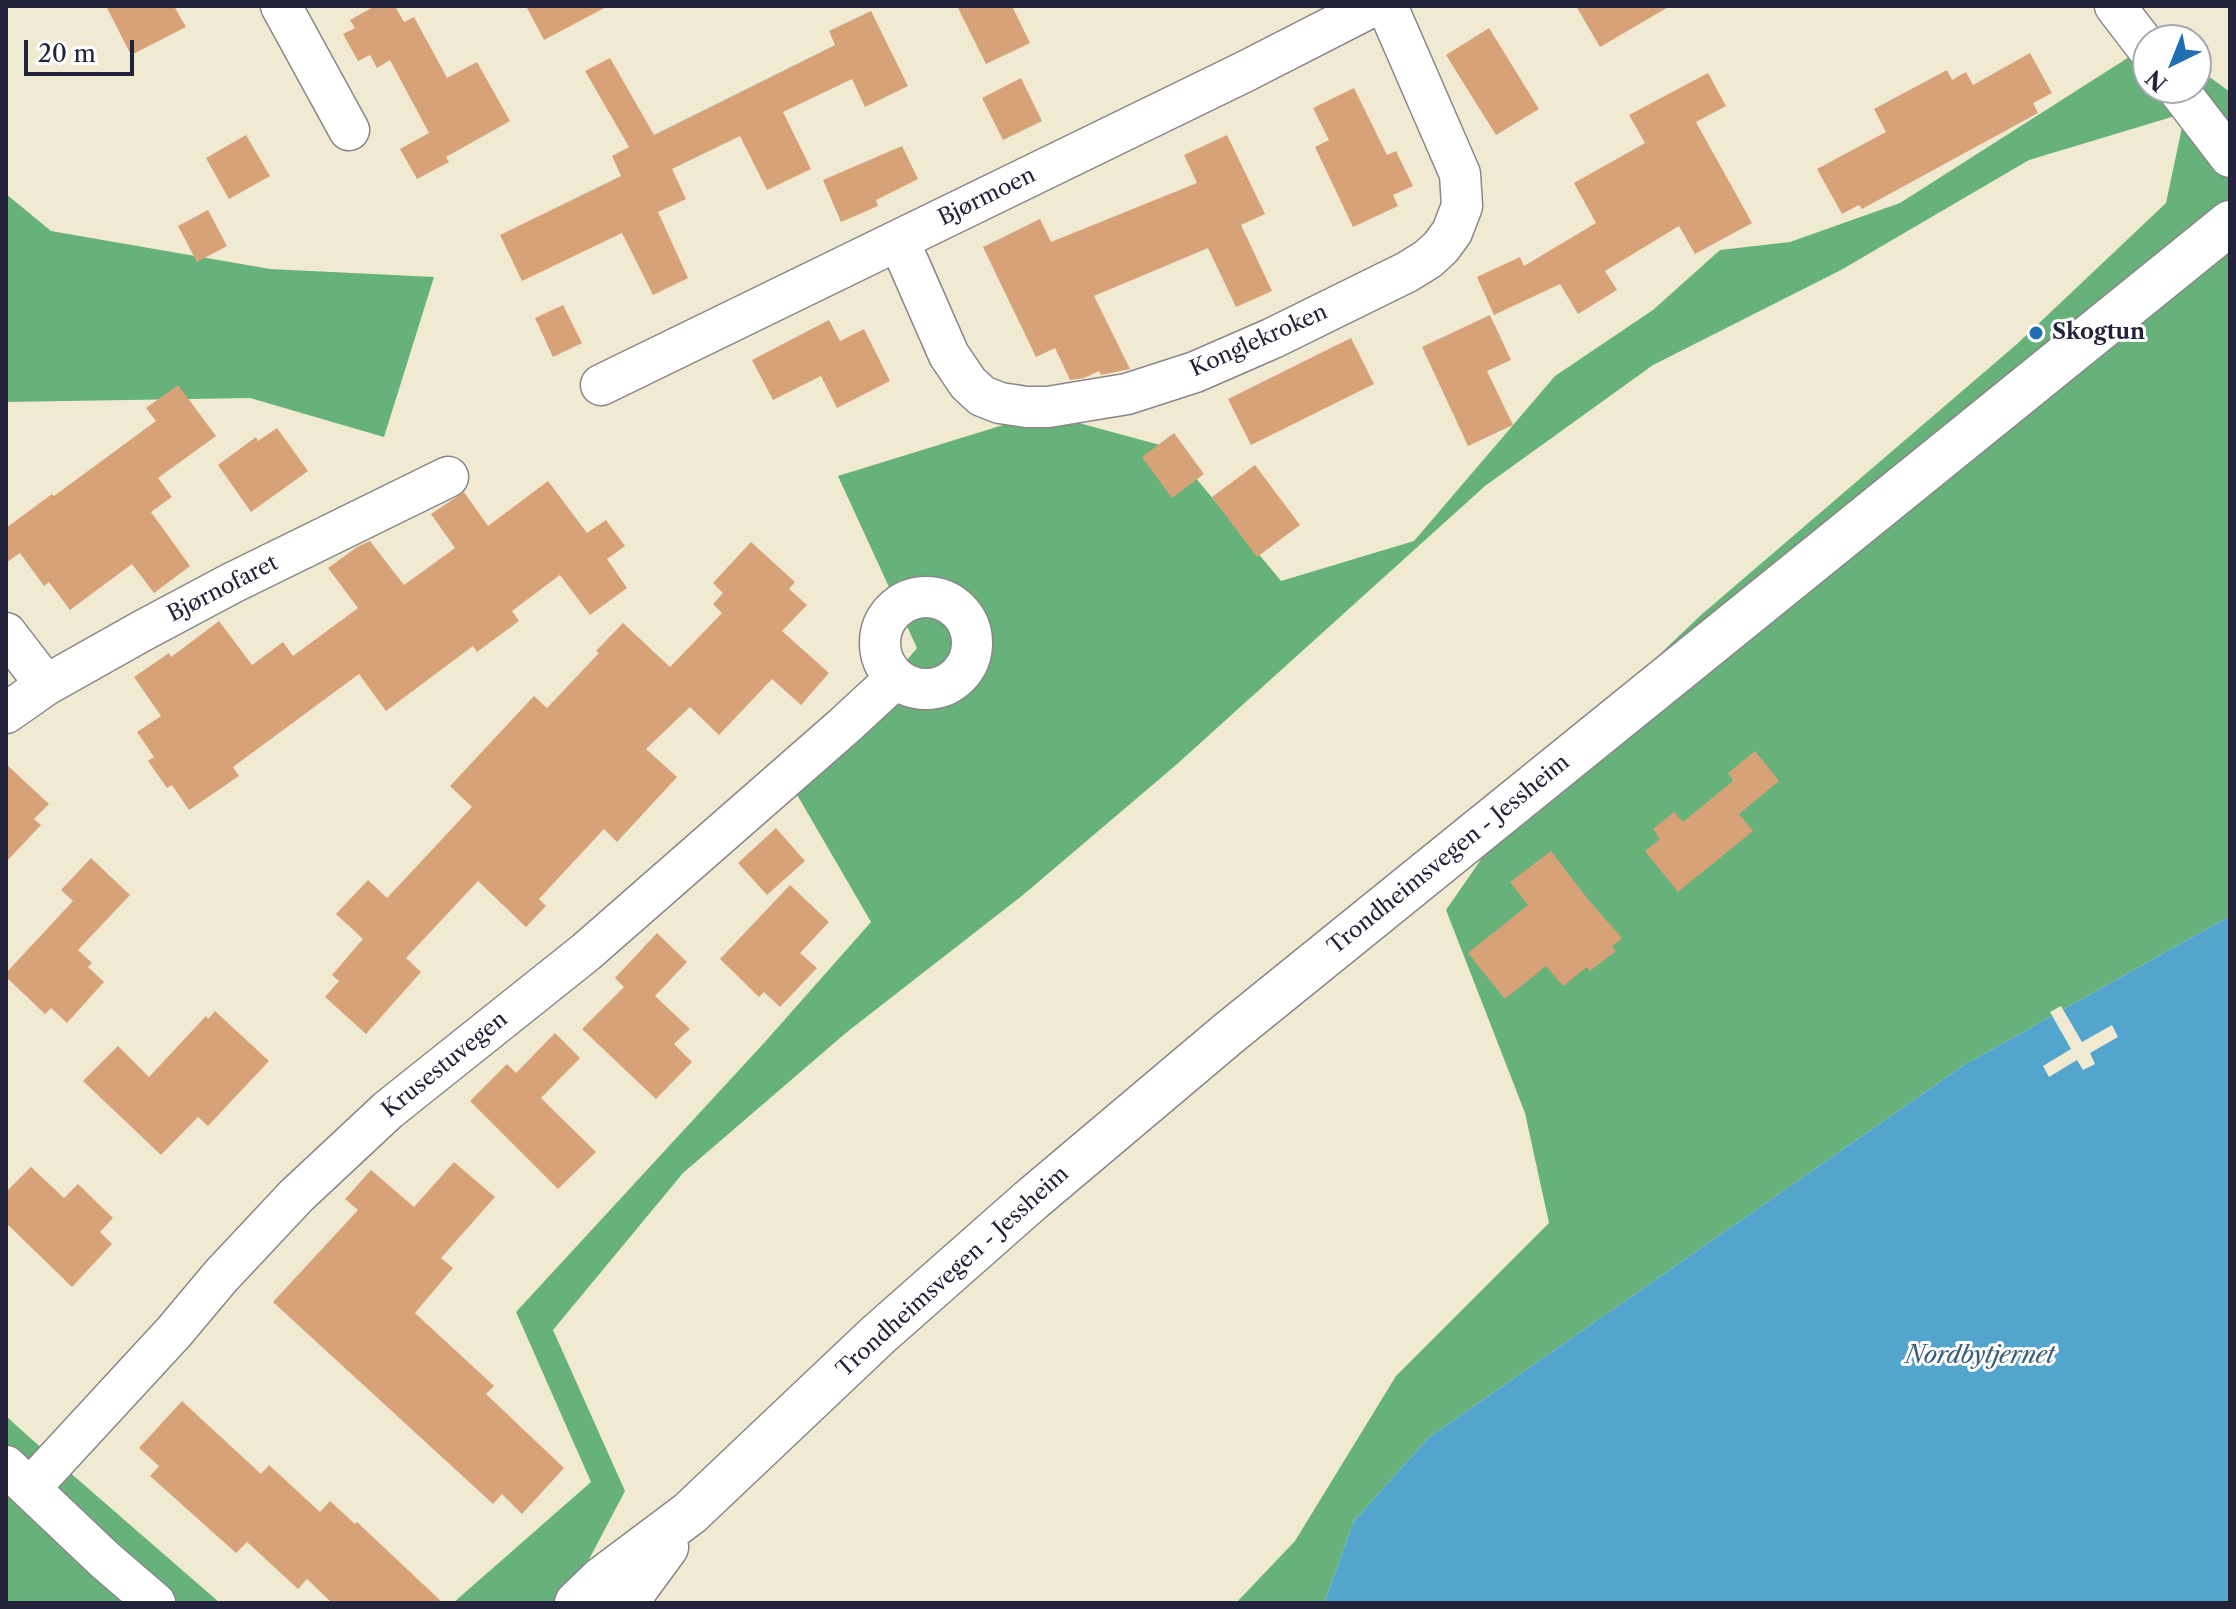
<!DOCTYPE html>
<html>
<head>
<meta charset="utf-8">
<style>
	body { margin:0 }
	#map { position:relative; width:2236px; height:1609px; overflow:hidden; background:#f1ead3; font-family:"Libre Caslon Text",serif }
	canvas { display:block }
	.frame { position:absolute; inset:0; border:8px solid #22223b; pointer-events:none }
	.north { position:absolute; left:2132px; top:24px; width:80px; height:80px; box-sizing:border-box; background:#fff; border:2px solid #a7a7b1; border-radius:50%; rotate:223deg; font-size:22px; font-weight:700; line-height:32px; text-align:center; color:#22223b }
	.north::after { content:''; display:block; margin:auto; width:28px; height:36px; background:#1f6fb2; clip-path:polygon(50% 0,100% 100%,50% 72%,0 100%) }
	.scale { position:absolute; left:24px; top:40px; width:110px; height:36px; box-sizing:border-box; border:4px solid #22223b; border-top:0; padding-left:10px; font-size:24px; line-height:28px; white-space:nowrap; color:#22223b; -webkit-text-stroke:6px #fff; paint-order:stroke }
</style>
</head>
<body>
<div id="map">
<canvas width="2236" height="1609"></canvas>
<div class="frame"></div>
<div class="north">N</div>
<div class="scale">20 m</div>
</div>
<script>
const ctx = document.querySelector('canvas').getContext('2d');
ctx.lineJoin = 'round';
function fill(path, color) { ctx.fillStyle = color; ctx.fill(path, 'evenodd'); }
const shape = rows => new Path2D(rows.map(r => 'M' + r).join(''));
function strokePath(path, color, width, dash) { ctx.strokeStyle = color; ctx.lineWidth = width; ctx.lineCap = dash ? 'butt' : 'round'; ctx.setLineDash(dash || []); ctx.stroke(path); }
function drawText(font, color, halo, rows, align = 'center') {
  ctx.font = font + ' "Libre Caslon Text",serif'; ctx.lineWidth = 6; ctx.setLineDash([]); ctx.textBaseline = 'middle'; ctx.strokeStyle = halo; ctx.fillStyle = color; for (const [text, x, y, turn = 0] of rows) {
    ctx.save(); ctx.translate(x, y); ctx.rotate((+turn || 0) * Math.PI / 180); ctx.textAlign = isNaN(turn) ? turn : align; if (halo) ctx.strokeText(text, 0, 0); ctx.fillText(text, 0, 0); ctx.restore();
  }
}
const forest = shape([
	[2148,45,2148,88,2196,88,2196,67,2230,92,2230,916,1964,1065,1428,1438,1354,1521,1324,1603,1236,1603,1295,1541,1396,1376,1549,1223,1525,1113,1446,910,1552,757,1701,615,2017,344,2166,203,2185,113,2029,160,1841,270,1653,365,1485,486,1176,765,1023,895,847,1032,683,1173,553,1330,625,1491,566,1603,453,1603,591,1482,516,1312,764,1043,871,922,796,793,917,648,838,476,1042,413,1171,448,1281,581,1414,541,1555,376,1653,310,1720,250,1790,242,1900,203],
	[6,194,51,231,270,269,434,277,384,437,250,398,6,402],
	[6,1416,29,1437,220,1603,6,1603]
]);
const water = shape([
	[2230,916,2230,1603,1324,1603,1354,1521,1428,1438,1964,1065]
]);
const pier = shape([
	[2061,1006,2082,1042,2112,1025,2118,1037,2090,1053,2095,1064,2083,1070,2077,1060,2049,1077,2043,1066,2071,1049,2050,1012]
]);
const building = shape([
	[106,6,174,6,186,27,131,55],
	[375,6,395,6,404,22,414,17,447,78,477,62,510,121,446,157,449,162,417,179,400,149,429,133,390,60,377,68,370,55,358,61,343,34,355,28,350,20],
	[526,6,608,6,544,40],
	[957,6,1012,6,1030,43,986,64],
	[1576,6,1670,6,1600,47],
	[871,11,908,86,865,107,852,79,783,112,811,169,767,190,740,136,672,169,686,199,658,212,688,278,653,295,622,233,522,281,500,235,621,176,612,156,629,147,585,71,610,58,654,135,835,45,829,31],
	[1489,28,1539,109,1496,135,1446,55],
	[2030,53,2052,93,2033,103,2038,113,1862,209,1859,205,1842,214,1817,169,1886,132,1874,109,1947,70,1952,80,1966,72,1973,85],
	[1708,73,1726,106,1696,122,1752,223,1695,254,1679,226,1605,271,1617,290,1578,314,1560,284,1494,315,1477,277,1520,257,1524,266,1596,223,1574,183,1645,143,1629,115],
	[1021,78,1042,121,1003,140,982,98],
	[1354,88,1387,155,1396,151,1413,186,1393,195,1398,206,1353,227,1315,147,1329,140,1313,108],
	[246,135,270,176,229,199,206,158],
	[1227,135,1265,214,1241,225,1272,291,1236,307,1208,248,1094,296,1130,369,1101,375,1099,371,1084,378,1070,380,1055,348,1036,357,983,247,1040,219,1051,242,1197,183,1184,155],
	[902,146,918,179,876,200,878,206,841,222,823,180],
	[208,210,227,246,197,262,178,226],
	[563,305,582,343,553,357,535,318],
	[1490,315,1511,360,1487,371,1513,425,1468,446,1422,347],
	[829,320,840,341,864,329,890,381,837,408,821,376,773,400,752,360],
	[1351,338,1374,384,1251,445,1228,399],
	[178,385,216,436,158,478,172,497,151,512,190,566,154,593,132,564,70,610,49,582,44,586,20,553,6,563,6,528,52,494,54,496,156,421,146,408],
	[277,428,308,471,251,512,218,465,256,437,258,441],
	[1174,433,1204,474,1172,498,1142,457],
	[1255,465,1300,525,1257,557,1212,497],
	[548,481,587,533,606,520,625,546,607,559,627,588,590,615,560,575,512,611,519,621,477,652,473,646,386,711,359,674,233,767,239,776,189,810,172,785,167,788,148,761,154,757,137,732,161,716,134,677,169,653,171,657,219,621,252,665,283,642,293,656,358,608,328,568,357,547,370,541,404,585,455,548,431,514,464,492,488,526],
	[751,542,795,582,789,589,807,605,782,631,829,673,801,705,772,679,719,735,690,707,646,749,677,777,617,842,604,829,539,899,546,906,526,927,478,881,406,958,421,972,366,1034,325,997,339,981,332,975,363,939,336,914,368,880,387,898,472,807,450,786,534,696,547,708,599,653,596,651,623,623,670,667,722,613,713,604,723,593,713,583],
	[1755,751,1779,781,1739,814,1753,831,1678,892,1645,851,1660,839,1653,829,1674,812,1683,822,1733,781,1728,773],
	[6,764,49,804,34,819,41,825,6,862],
	[776,828,805,861,767,895,738,863],
	[1551,851,1587,898,1622,938,1612,947,1616,951,1590,971,1587,967,1563,986,1546,966,1505,999,1468,953,1528,905,1510,882],
	[91,858,130,895,78,950,92,963,88,967,104,982,67,1023,51,1008,45,1014,6,977,6,973,73,901,61,890],
	[790,885,829,922,800,953,817,968,780,1007,764,992,759,997,720,959],
	[657,933,687,962,655,996,690,1029,674,1044,692,1062,656,1099,582,1029,624,987,615,978],
	[215,1011,269,1061,208,1126,198,1117,161,1155,83,1081,118,1046,149,1077,206,1016,208,1019],
	[555,1033,580,1058,541,1098,596,1152,558,1189,470,1101,507,1064,516,1073],
	[454,1162,495,1197,441,1258,453,1268,415,1313,494,1386,486,1394,564,1468,522,1514,502,1494,493,1504,273,1302,358,1210,345,1199,371,1170,414,1207],
	[31,1167,64,1198,78,1184,113,1218,100,1232,112,1244,72,1287,6,1223,6,1192],
	[182,1401,261,1474,269,1465,320,1512,330,1501,355,1524,357,1522,443,1603,332,1603,307,1579,298,1589,247,1542,236,1553,150,1476,159,1466,139,1448]
]);
const minor = shape([
	[281,6,349,130],
	[2115,6,2148,49],
	[2177,88,2230,157],
	[899,241,949,355,968,383,982,396,1000,403,1027,407,1048,407,1127,394,1195,372,1273,338,1407,272,1428,259,1441,247,1452,232,1462,206,1460,174,1387,6],
	[601,385,1244,72,1373,6],
	'880 643a46 46 0 1 1 92 0a46 46 0 1 1-92 0Z',
	[6,633,46,685],
	[6,713,46,685,142,631,232,583,448,477],
	[6,1466,105,1560,155,1603],
	[30,1488,174,1332,221,1276,296,1196,388,1110,586,952,843,727,896,678]
]);
const major = shape([
	[577,1603,602,1579,690,1513,878,1335,1031,1200,1229,1033,2230,223],
	[625,1603,666,1547]
]);
const markers = [
	[2036,333,8,"#1f6fb2"]
];
const streetNames = [
	["Bjørmoen",987,197,-26],
	["Konglekroken",1259,341,-24],
	["Bjørnofaret",223,589,-27],
	["Trondheimsvegen - Jessheim",1449,855,-39],
	["Krusestuvegen",445,1065,-39],
	["Trondheimsvegen - Jessheim",953,1272,-42]
];
const poiNames = [
	["Skogtun",2052,333]
];
const waterNames = [
	["Nordbytjernet",1980,1356]
];
fill(forest, '#66b27a');
fill(water, '#54a5ce');
fill(pier, '#f1ead3');
fill(building, '#d8a279');
strokePath(minor, '#8a8687', 43);
strokePath(major, '#8a8687', 47);
strokePath(minor, '#fff', 40);
strokePath(major, '#fff', 44);
for (const [x, y, r, color] of markers) { const dot = new Path2D(); dot.arc(x, y, r, 0, 2 * Math.PI); ctx.fillStyle = color; ctx.fill(dot); strokePath(dot, '#fff', 3); }
drawText('22px', '#22223b', '#fff', streetNames);
drawText('bold 22px', '#22223b', '#fff', poiNames, 'left');
drawText('italic 24px', '#385d7d', '#fff', waterNames);
</script>
</body>
</html>
